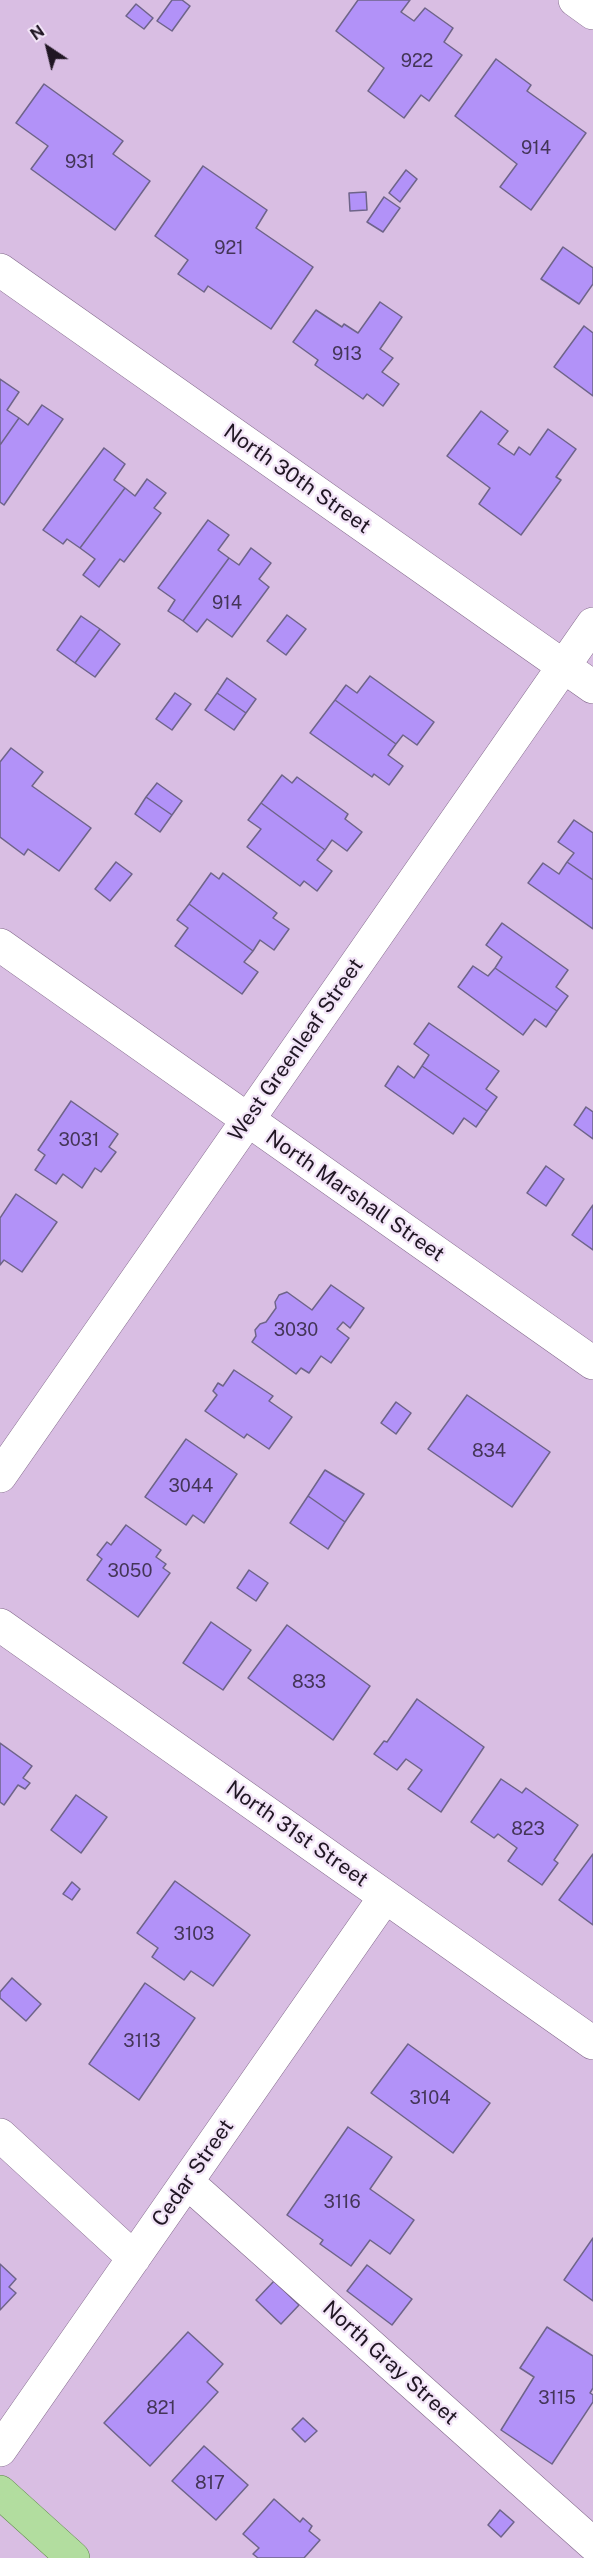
<!DOCTYPE html>
<html>
<head>
<meta charset="utf-8">
<style>
	body { margin:0 }
	#map { position:relative; width:593px; height:2558px; overflow:hidden; background:#d9bee3; font-family:"Public Sans",sans-serif }
	canvas { display:block }
	.north { position:absolute; left:18px; top:18px; width:60px; height:60px; -webkit-text-stroke:4px #f2e4f7; paint-order:stroke; rotate:325deg; font-size:16px; font-weight:700; line-height:24px; text-align:center; color:#201623 }
	.north::after { content:''; display:block; margin:auto; width:21px; height:27px; background:#201623; clip-path:polygon(50% 0,100% 100%,50% 72%,0 100%) }
</style>
</head>
<body>
<div id="map">
<canvas width="593" height="2558"></canvas>
<div class="north">N</div>
</div>
<script>
const ctx = document.querySelector('canvas').getContext('2d');
ctx.lineJoin = 'round';
function fill(path, color) { ctx.fillStyle = color; ctx.fill(path, 'evenodd'); }
const shape = rows => new Path2D(rows.map(r => 'M' + r).join(''));
function strokePath(path, color, width, dash) { ctx.strokeStyle = color; ctx.lineWidth = width; ctx.lineCap = dash ? 'butt' : 'round'; ctx.setLineDash(dash || []); ctx.stroke(path); }
function drawText(font, color, halo, rows, align = 'center') {
  ctx.font = font + ' "Public Sans",sans-serif'; ctx.lineWidth = 4.5; ctx.setLineDash([]); ctx.textBaseline = 'middle'; ctx.strokeStyle = halo; ctx.fillStyle = color; for (const [text, x, y, turn = 0] of rows) {
    ctx.save(); ctx.translate(x, y); ctx.rotate((+turn || 0) * Math.PI / 180); ctx.textAlign = isNaN(turn) ? turn : align; if (halo) ctx.strokeText(text, 0, 0); ctx.fillText(text, 0, 0); ctx.restore();
  }
}
const building = shape([
	[172,0,182,0,190,6,172,31,157,21,172,0],
	[358,0,410,0,401,12,414,21,425,8,453,28,444,42,462,55,429,101,421,95,404,118,368,91,384,68,336,31,358,0],
	[136,4,153,18,144,29,126,16,136,4],
	[496,59,531,85,527,91,586,133,531,210,500,187,517,164,455,116,496,59],
	[44,84,123,141,113,154,150,181,115,230,31,169,48,146,16,123,44,84],
	[203,166,267,210,256,228,313,267,271,329,208,286,204,292,178,274,188,260,155,236,203,166],
	[406,170,417,179,400,202,389,193,406,170],
	[366,192,367,210,350,211,349,193,366,192],
	[384,197,400,208,383,232,367,222,384,197],
	[563,247,593,268,593,284,579,304,541,279,563,247],
	[380,302,402,317,380,349,393,358,382,372,399,384,383,406,367,394,363,399,315,365,318,360,293,342,316,310,342,327,344,324,358,333,380,302],
	[584,326,593,333,593,396,554,367,584,326],
	[0,379,19,392,7,410,19,418,0,445,0,379],
	[42,405,63,419,4,505,0,502,0,445,19,418,28,425,42,405],
	[481,411,508,431,498,444,514,455,519,447,530,455,548,429,576,449,556,477,561,480,521,535,479,504,490,488,447,456,481,411],
	[104,448,125,464,114,480,125,488,80,548,67,539,63,544,43,530,104,448],
	[147,479,166,493,154,508,161,513,124,562,120,559,99,587,83,575,95,559,80,548,125,488,135,496,147,479],
	[208,520,229,535,218,550,229,558,183,621,168,611,175,600,158,588,208,520],
	[251,548,271,563,259,579,269,587,232,637,207,619,197,632,183,621,229,558,239,565,251,548],
	[287,615,306,629,286,655,267,641,287,615],
	[81,616,100,629,75,663,57,650,81,616],
	[100,629,120,644,95,677,75,663,100,629],
	[370,676,434,722,417,745,403,735,396,744,335,700,346,685,357,693,370,676],
	[227,678,256,699,246,713,217,693,227,678],
	[175,693,191,704,172,730,156,719,175,693],
	[217,693,246,713,234,730,205,710,217,693],
	[335,700,396,744,388,755,403,766,389,785,374,774,372,777,310,733,335,700],
	[11,748,43,772,32,786,91,828,59,871,28,849,24,855,0,837,0,762,11,748],
	[282,775,292,783,297,777,348,814,345,819,362,832,347,851,332,840,325,850,261,803,282,775],
	[157,783,182,801,172,815,146,797,157,783],
	[146,797,172,815,160,832,135,814,146,797],
	[261,803,325,850,317,860,332,871,317,891,304,881,300,886,247,847,261,829,248,820,261,803],
	[574,820,593,833,593,880,567,862,574,853,558,842,574,820],
	[116,862,132,874,110,901,95,889,116,862],
	[567,862,593,880,593,929,528,883,543,863,559,874,567,862],
	[211,873,219,879,223,873,277,913,273,918,289,929,274,950,260,940,253,951,189,904,211,873],
	[189,904,253,951,244,962,258,972,242,994,175,946,188,928,177,920,189,904],
	[502,923,568,970,556,987,568,996,557,1011,495,968,502,957,486,945,502,923],
	[473,966,488,976,495,968,557,1011,546,1027,535,1019,523,1035,458,987,473,966],
	[429,1023,499,1071,486,1089,497,1097,487,1111,422,1066,429,1055,414,1044,429,1023],
	[398,1066,414,1078,422,1066,487,1111,476,1127,464,1118,453,1134,385,1086,398,1066],
	[71,1101,118,1134,109,1147,116,1152,101,1172,95,1168,82,1188,63,1174,56,1184,35,1170,45,1155,38,1150,71,1101],
	[586,1107,593,1112,593,1139,574,1125,586,1107],
	[546,1166,564,1179,546,1206,527,1193,546,1166],
	[16,1194,57,1222,22,1272,4,1260,0,1265,0,1218,16,1194],
	[593,1205,593,1250,572,1235,593,1205],
	[331,1285,364,1308,350,1328,343,1322,337,1329,349,1338,331,1363,321,1356,309,1373,301,1368,296,1374,252,1342,256,1336,255,1330,260,1324,266,1322,276,1308,275,1302,279,1295,287,1292,312,1310,331,1285],
	[234,1370,273,1396,269,1401,292,1417,269,1449,247,1434,244,1438,205,1411,217,1395,213,1391,218,1383,223,1386,234,1370],
	[467,1395,550,1452,512,1507,428,1449,467,1395],
	[396,1402,411,1413,396,1434,381,1423,396,1402],
	[186,1439,237,1474,204,1523,193,1515,186,1525,145,1497,186,1439],
	[325,1470,364,1494,345,1522,308,1496,325,1470],
	[308,1496,345,1522,328,1549,290,1523,308,1496],
	[126,1525,161,1550,156,1557,166,1564,163,1568,170,1573,138,1617,87,1580,102,1559,97,1555,107,1542,111,1545,126,1525],
	[249,1570,268,1583,256,1601,237,1588,249,1570],
	[211,1622,251,1650,223,1690,183,1663,211,1622],
	[287,1625,370,1686,333,1740,248,1678,287,1625],
	[417,1699,484,1747,441,1812,408,1789,422,1770,406,1759,397,1770,374,1754,384,1741,387,1742,417,1699],
	[0,1743,32,1766,23,1778,30,1783,25,1789,18,1785,4,1805,0,1802,0,1743],
	[501,1779,522,1793,526,1788,578,1825,554,1860,558,1863,542,1885,508,1861,517,1848,498,1834,494,1838,471,1822,501,1779],
	[76,1795,107,1817,81,1853,51,1830,76,1795],
	[593,1854,593,1925,559,1900,593,1854],
	[175,1881,250,1935,213,1986,191,1971,184,1980,152,1957,158,1948,137,1933,175,1881],
	[72,1882,80,1889,72,1900,63,1894,72,1882],
	[12,1978,41,2004,26,2021,0,1998,0,1992,12,1978],
	[145,1983,195,2018,139,2100,89,2064,145,1983],
	[408,2044,490,2103,453,2153,371,2093,408,2044],
	[348,2127,392,2157,370,2189,414,2220,390,2254,370,2240,351,2266,320,2244,323,2240,287,2215,348,2127],
	[593,2238,593,2301,564,2280,593,2238],
	[0,2264,16,2279,9,2287,16,2293,0,2310,0,2264],
	[367,2265,412,2299,392,2325,347,2291,367,2265],
	[274,2281,299,2305,281,2324,256,2300,274,2281],
	[547,2327,593,2356,593,2388,590,2393,593,2395,593,2402,552,2464,501,2430,534,2377,520,2368,547,2327],
	[188,2332,223,2364,207,2382,218,2392,150,2466,104,2423,188,2332],
	[303,2418,317,2431,305,2442,292,2429,303,2418],
	[204,2446,248,2485,216,2520,172,2481,204,2446],
	[274,2499,300,2522,303,2518,312,2526,309,2531,320,2540,304,2558,258,2558,253,2554,259,2548,243,2534,274,2499],
	[500,2510,514,2522,501,2537,488,2525,500,2510]
]);
const minor = shape([
	[575,0,593,13],
	[0,270,593,687],
	[0,945,593,1363],
	[0,1476,593,624],
	[0,1625,593,2043],
	[0,2135,134,2258],
	[187,2182,593,2544],
	[0,2450,385,1897]
]);
const major = shape([
	[0,2492,73,2558]
]);
const numberNames = [
	["922",417,61],
	["914",536,148],
	["931",80,162],
	["921",229,248],
	["913",347,354],
	["914",227,603],
	["3031",79,1140],
	["3030",296,1330],
	["834",489,1451],
	["3044",191,1486],
	["3050",130,1571],
	["833",309,1682],
	["823",528,1829],
	["3103",194,1934],
	["3113",142,2041],
	["3104",430,2098],
	["3116",342,2202],
	["3115",557,2398],
	["821",161,2408],
	["817",210,2483]
];
const streetNames = [
	["North 30th Street",297,479,35],
	["West Greenleaf Street",296,1050,-55],
	["North Marshall Street",355,1196,35],
	["North 31st Street",297,1834,35],
	["Cedar Street",193,2173,-55],
	["North Gray Street",390,2363,42]
];
fill(building, '#b292f8');
strokePath(building, '#6e6489', 1.5);
strokePath(minor, '#82698b', 34);
strokePath(major, '#5e884a', 34);
strokePath(minor, '#fff', 33);
strokePath(major, '#b2dd9f', 33);
drawText('18px', '#443558', null, numberNames);
drawText('21px', '#201623', '#f2e4f7', streetNames);
</script>
</body>
</html>
